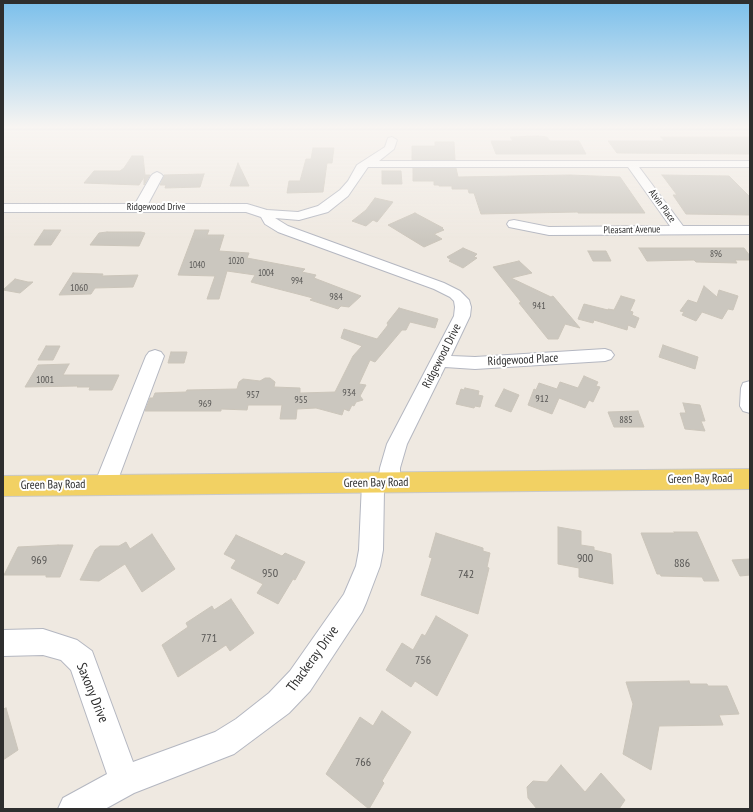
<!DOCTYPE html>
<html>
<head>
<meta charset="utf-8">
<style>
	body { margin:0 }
	#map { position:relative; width:753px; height:812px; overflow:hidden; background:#efe9e1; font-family:"PT Sans Narrow",sans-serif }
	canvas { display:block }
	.frame { position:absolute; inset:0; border:4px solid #2e2e2e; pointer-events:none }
</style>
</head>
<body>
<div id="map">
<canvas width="753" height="812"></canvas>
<div class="frame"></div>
</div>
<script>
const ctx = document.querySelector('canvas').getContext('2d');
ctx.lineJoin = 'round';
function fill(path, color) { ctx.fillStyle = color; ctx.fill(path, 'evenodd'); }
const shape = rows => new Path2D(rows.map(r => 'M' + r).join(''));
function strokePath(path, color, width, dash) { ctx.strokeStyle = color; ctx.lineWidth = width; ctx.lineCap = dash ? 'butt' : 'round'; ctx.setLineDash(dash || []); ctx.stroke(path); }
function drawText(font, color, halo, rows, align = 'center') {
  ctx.font = font + ' "PT Sans Narrow",sans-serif'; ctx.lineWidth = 4; ctx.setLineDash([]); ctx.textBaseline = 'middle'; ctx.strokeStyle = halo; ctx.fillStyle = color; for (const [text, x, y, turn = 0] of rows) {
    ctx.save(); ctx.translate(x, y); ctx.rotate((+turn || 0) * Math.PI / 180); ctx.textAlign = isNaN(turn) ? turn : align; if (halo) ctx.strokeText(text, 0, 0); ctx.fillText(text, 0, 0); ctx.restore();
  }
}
const green = shape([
	[268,126,712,126,268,127]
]);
const building = shape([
	[538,136,547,137,550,141,579,141,586,154,496,154,491,141,513,141,510,137,538,136],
	[661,137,750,137,750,154,617,153,608,141,664,141,661,137],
	[435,142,454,142,455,160,412,160,412,146,435,146,435,142],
	[313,148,334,148,332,163,327,163,323,192,287,193,289,181,300,181,306,159,311,159,313,148],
	[132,156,143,156,145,175,150,175,144,185,144,177,139,185,84,183,94,171,120,171,124,168,132,156],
	[238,163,249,186,230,186,238,163],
	[413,168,456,168,458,177,570,175,620,177,645,213,578,213,578,212,481,214,474,193,469,193,468,189,452,189,452,186,439,186,439,185,434,185,434,181,413,181,413,168],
	[382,171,401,171,402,184,382,184,382,171],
	[204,174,200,187,165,188,166,185,160,185,164,177,164,175,204,174],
	[662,175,729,176,750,197,750,215,686,214,673,195,677,195,662,175],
	[375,198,393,202,377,222,373,220,366,226,352,221,366,210,375,198],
	[415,213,443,228,442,228,444,230,434,234,442,239,424,247,388,225,415,213],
	[44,230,61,230,51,245,34,245,44,230],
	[195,230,209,230,207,235,224,235,219,251,249,253,247,258,305,269,302,272,316,275,314,278,361,296,349,307,341,306,338,309,310,300,313,298,251,282,255,275,227,271,219,299,207,299,215,276,178,275,195,230],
	[107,232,141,232,145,233,139,246,90,245,99,233,107,232],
	[463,248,477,254,474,257,477,258,463,268,449,261,451,260,447,257,463,248],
	[639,248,744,248,750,256,750,260,735,260,737,263,696,262,694,260,647,261,639,248],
	[588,251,606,251,611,261,593,261,588,251],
	[519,261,532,273,511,278,551,297,553,296,580,328,565,324,558,339,548,339,519,303,521,302,493,267,519,261],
	[73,273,103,274,102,276,138,275,133,287,95,288,91,294,59,295,73,273],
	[15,279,28,282,33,282,20,293,3,290,15,279],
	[704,286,717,297,719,290,738,296,733,310,728,309,722,319,702,312,696,321,682,315,684,312,680,311,688,300,697,303,704,286],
	[621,296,635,300,630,311,633,312,632,315,639,318,635,328,628,325,627,330,594,320,593,323,578,319,584,304,608,310,608,309,614,310,621,296],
	[399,308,438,319,435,328,410,322,406,330,402,330,375,362,370,360,359,384,366,385,360,396,363,400,356,402,354,406,352,405,349,411,344,409,342,415,316,408,297,409,296,419,280,419,282,405,248,405,247,410,221,409,221,411,145,411,150,398,153,398,155,393,186,392,187,390,237,389,239,382,243,379,260,381,265,378,270,378,275,382,274,387,300,388,300,393,335,392,353,356,362,346,341,338,344,329,377,339,388,325,387,323,399,308],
	[663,345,698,357,695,369,659,357,663,345],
	[46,346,60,346,53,360,38,360,46,346],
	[171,352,187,352,184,363,168,363,171,352],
	[69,364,63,375,119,375,112,390,89,390,90,387,77,387,78,386,25,387,38,365,69,364],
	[584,376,598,382,596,386,600,387,593,402,589,400,585,408,559,398,552,414,528,405,534,389,536,390,539,383,557,389,560,382,578,388,584,376],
	[465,388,479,391,478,395,483,396,480,407,475,406,474,408,456,404,461,389,464,390,465,388],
	[504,389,519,395,511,412,495,406,504,389],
	[683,403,700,405,705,421,701,421,705,431,685,429,680,413,686,413,683,403],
	[638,411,644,427,614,427,608,412,638,411],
	[558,527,581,531,581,545,594,547,594,550,611,554,613,584,579,577,579,568,558,564,558,527],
	[674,532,697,532,719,581,704,581,702,577,661,576,660,574,657,574,641,533,675,533,674,532],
	[436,533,483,548,483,551,490,553,487,567,489,568,478,614,421,595,432,558,429,557,436,533],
	[152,534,175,569,142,592,125,564,99,581,80,580,95,550,100,546,119,546,126,542,130,549,152,534],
	[236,535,282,556,285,553,305,562,295,580,293,579,278,604,257,593,263,584,231,568,236,560,224,554,236,535],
	[58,545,73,545,60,577,46,577,46,575,4,575,18,547,58,545],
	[750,559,750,575,740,576,732,560,750,559],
	[231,599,254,633,230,651,226,645,178,677,162,645,188,627,186,623,212,606,214,610,231,599],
	[436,616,468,635,437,696,415,681,411,687,386,670,402,643,413,650,422,634,425,636,436,616],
	[689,681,690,684,707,684,708,686,727,686,739,714,719,715,723,725,659,726,651,770,623,754,633,704,626,682,689,681],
	[6,708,18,750,3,760,3,709,6,708],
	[382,711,411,732,382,781,384,783,369,809,326,774,360,717,373,726,382,711],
	[561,765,585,792,601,773,625,800,619,809,537,809,528,798,527,787,533,781,547,782,561,765]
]);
const minor = shape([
	[392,137,397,140,394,149,379,161,750,161,750,167,639,167,683,226,750,226,750,234,549,235,509,227,507,224,509,221,514,220,549,227,670,226,628,167,368,167,348,196,328,212,299,220,275,218,288,226,444,283,460,291,469,300,471,307,470,316,451,356,475,357,605,349,611,351,614,355,611,359,605,361,475,369,445,367,407,444,400,468,400,483,397,489,389,492,384,490,383,550,380,566,366,603,362,612,310,691,289,713,234,754,134,793,105,809,58,809,63,798,107,774,71,670,61,660,43,655,3,656,3,630,43,629,77,640,92,651,133,762,215,732,236,719,269,693,290,671,344,594,356,566,359,550,362,483,365,477,373,474,379,476,380,468,387,444,454,316,455,307,454,301,450,297,434,289,278,232,265,224,261,217,246,212,3,212,3,204,135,204,151,176,153,174,157,172,161,174,163,176,148,204,247,204,267,210,298,212,318,206,340,190,348,181,357,165,385,147,388,138,392,137],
	[155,350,161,352,164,356,116,485,113,491,105,494,97,491,94,485,146,356,149,352,155,350],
	[750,381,750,413,743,411,740,406,741,388,743,383,750,381]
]);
const major = shape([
	[750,469,750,489,3,496,3,476,750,469]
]);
const rail = shape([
	[3,129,750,129]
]);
const farNumbernames = [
	["896",716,254],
	["1020",236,261],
	["1040",197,265],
	["1004",266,273],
	["994",297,281]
];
const farStreetnames = [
	["Alvin Place",662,206,54],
	["Ridgewood Drive",156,207],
	["Pleasant Avenue",632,230,-1]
];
const numberNames = [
	["1060",79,288],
	["984",336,297],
	["941",539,306],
	["1001",45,380],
	["934",349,393],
	["957",253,395],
	["912",542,399],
	["955",301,400],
	["969",205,404],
	["885",626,420]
];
const streetNames = [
	["Ridgewood Drive",442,356,-63],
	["Ridgewood Place",523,360,-3],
	["Green Bay Road",700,479,-1],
	["Green Bay Road",376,483,-1],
	["Green Bay Road",53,485,-1]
];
const nearNumbernames = [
	["900",585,559],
	["969",39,561],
	["886",682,564],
	["950",270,574],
	["742",466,575],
	["771",209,639],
	["756",423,661],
	["766",363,763]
];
const nearStreetnames = [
	["Thackeray Drive",313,659,-54],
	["Saxony Drive",92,693,68]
];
fill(green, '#b6e59e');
fill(building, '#cbc7bf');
strokePath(building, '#cbc5ba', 1);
strokePath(minor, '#b4b7c1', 2);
strokePath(major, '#c9c9c9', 2);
fill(minor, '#fff');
fill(major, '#f2d163');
strokePath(rail, '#a3a6b8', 2);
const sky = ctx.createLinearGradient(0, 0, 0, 240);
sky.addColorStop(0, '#7abfeb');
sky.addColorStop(0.53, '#f8f5f2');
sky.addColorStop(1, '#f8f5f200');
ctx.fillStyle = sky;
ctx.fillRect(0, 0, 753, 240);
drawText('9px', '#555452', null, farNumbernames);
drawText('10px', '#2e2e2e', '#fff', farStreetnames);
drawText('10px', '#555452', null, numberNames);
drawText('12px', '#2e2e2e', '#fff', streetNames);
drawText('12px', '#555452', null, nearNumbernames);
drawText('14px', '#2e2e2e', '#fff', nearStreetnames);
</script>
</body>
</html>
